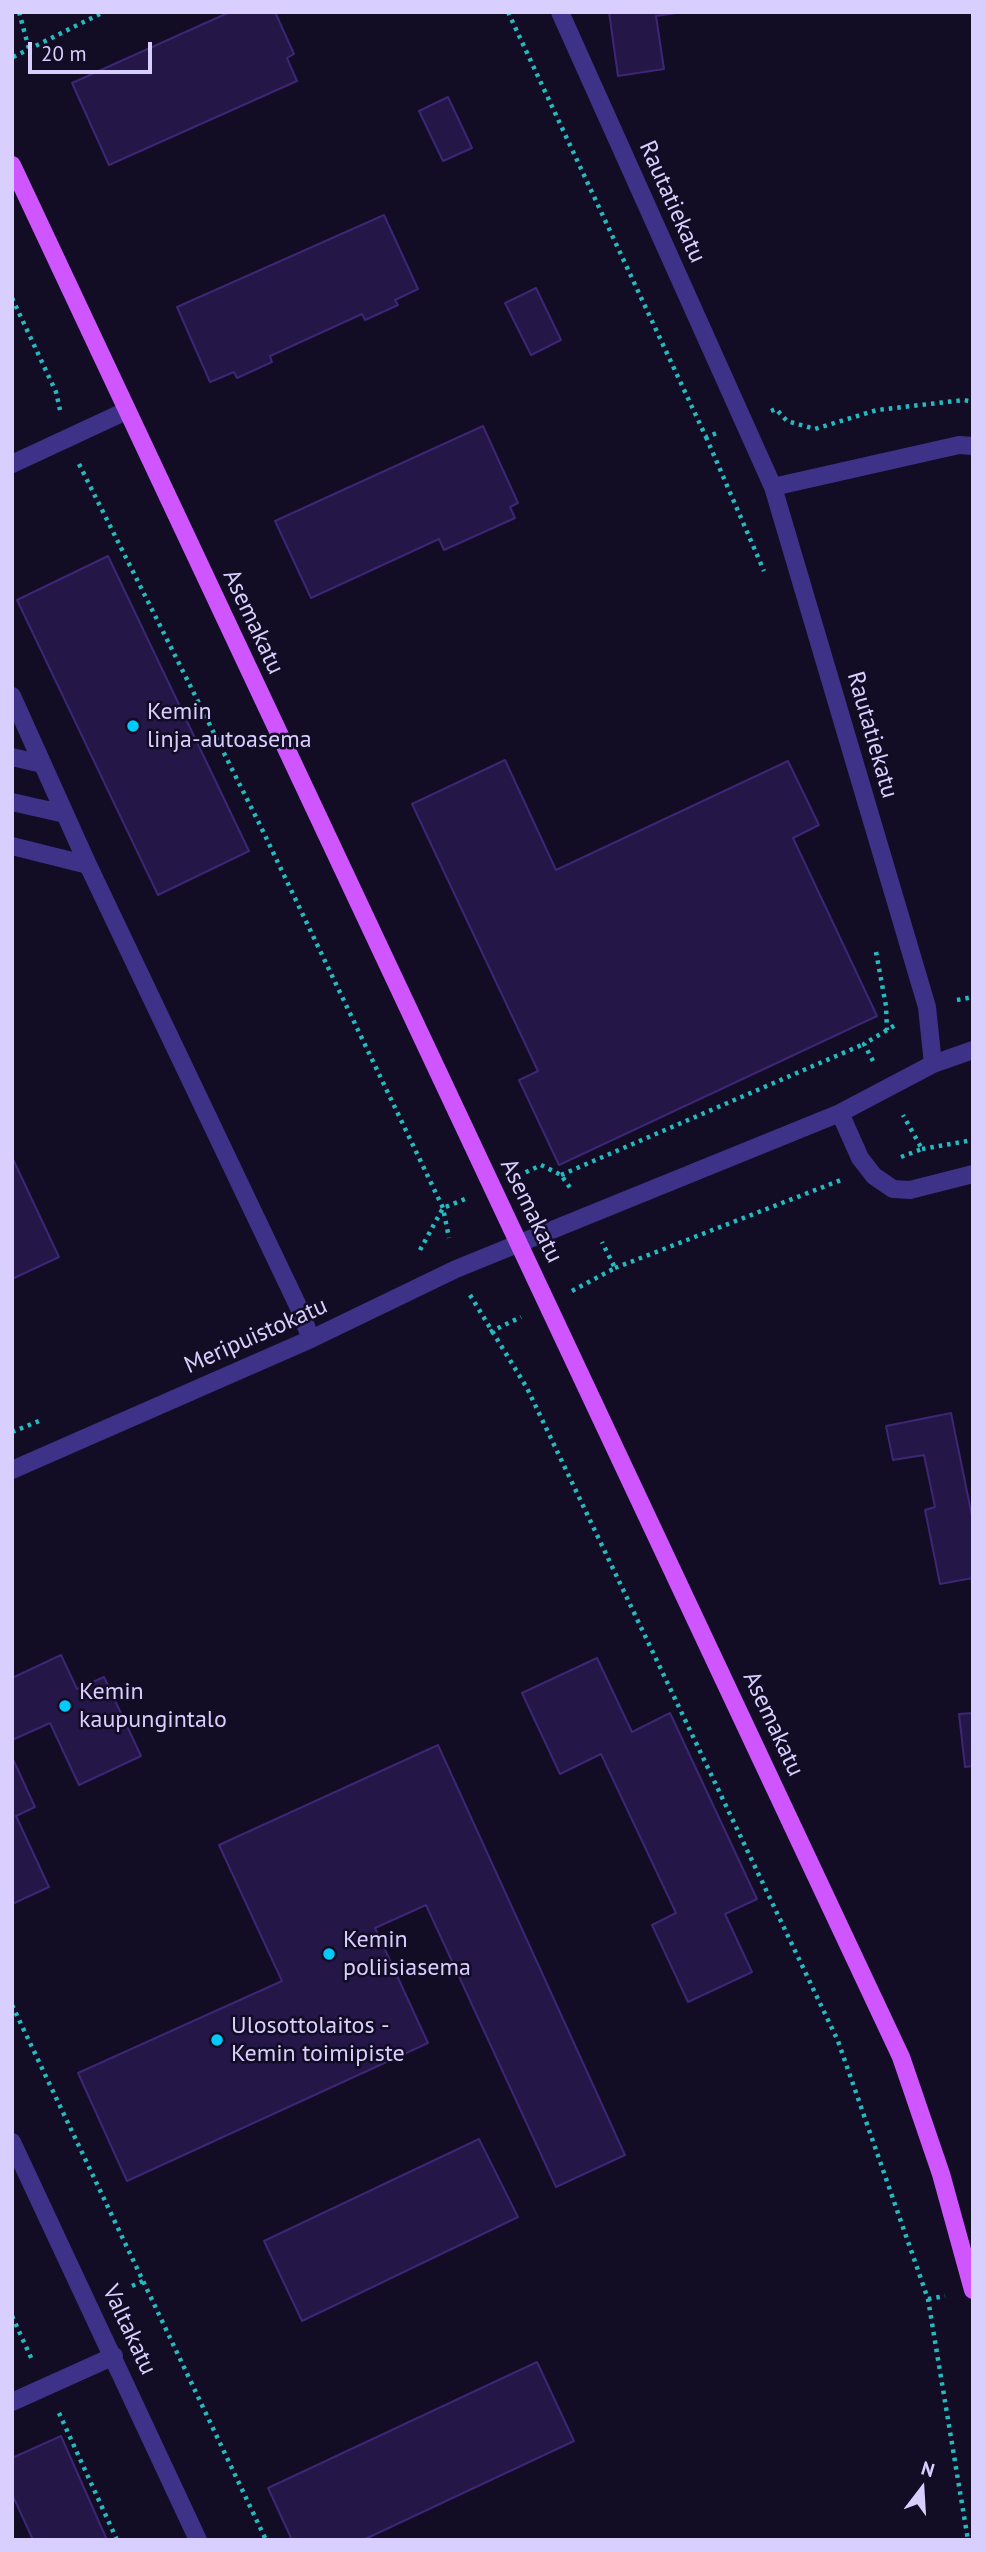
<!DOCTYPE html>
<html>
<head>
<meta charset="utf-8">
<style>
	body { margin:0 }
	#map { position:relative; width:985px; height:2552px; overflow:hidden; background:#120c24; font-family:"PT Sans",sans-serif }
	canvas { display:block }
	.frame { position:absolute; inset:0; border:14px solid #d9cfff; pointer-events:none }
	.north { position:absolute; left:887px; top:2454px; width:70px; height:70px; -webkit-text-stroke:5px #120c24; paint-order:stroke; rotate:17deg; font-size:19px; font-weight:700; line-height:28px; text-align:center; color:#d9cfff }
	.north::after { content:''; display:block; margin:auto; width:24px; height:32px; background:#d9cfff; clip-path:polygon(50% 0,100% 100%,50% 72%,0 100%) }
	.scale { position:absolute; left:28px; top:42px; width:124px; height:32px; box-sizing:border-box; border:4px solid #d9cfff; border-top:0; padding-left:9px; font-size:21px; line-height:24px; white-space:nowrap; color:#d9cfff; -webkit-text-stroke:5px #120c24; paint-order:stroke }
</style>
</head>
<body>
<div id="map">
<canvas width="985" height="2552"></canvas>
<div class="frame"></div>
<div class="north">N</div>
<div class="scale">20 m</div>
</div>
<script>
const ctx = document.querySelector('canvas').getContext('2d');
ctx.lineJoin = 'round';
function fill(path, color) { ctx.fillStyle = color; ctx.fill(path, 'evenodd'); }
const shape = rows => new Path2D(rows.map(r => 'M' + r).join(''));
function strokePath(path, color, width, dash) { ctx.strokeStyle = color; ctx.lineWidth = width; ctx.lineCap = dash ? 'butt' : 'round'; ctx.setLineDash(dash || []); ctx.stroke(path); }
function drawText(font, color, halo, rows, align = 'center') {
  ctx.font = font + ' "PT Sans",sans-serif'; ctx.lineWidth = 5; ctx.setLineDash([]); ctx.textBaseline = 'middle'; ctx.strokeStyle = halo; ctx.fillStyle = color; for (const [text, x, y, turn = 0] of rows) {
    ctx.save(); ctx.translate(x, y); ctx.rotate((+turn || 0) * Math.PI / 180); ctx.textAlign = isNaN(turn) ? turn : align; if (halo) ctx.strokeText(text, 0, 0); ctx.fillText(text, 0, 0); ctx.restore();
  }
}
const building = shape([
	[230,12,275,12,294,54,287,58,297,81,109,165,72,83,230,12],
	[609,12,682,12,656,16,664,69,618,76,609,12],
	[448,97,472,148,443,161,419,111,448,97],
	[384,215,418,289,395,300,398,305,365,320,362,314,270,356,272,362,237,378,234,372,210,382,177,307,384,215],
	[536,288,561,340,531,355,505,303,536,288],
	[483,426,518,503,510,507,515,518,444,550,439,539,311,598,275,521,483,426],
	[108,556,249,851,158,895,17,600,108,556],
	[505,760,556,870,788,761,819,825,793,838,877,1016,559,1165,519,1080,538,1071,412,804,505,760],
	[12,1157,59,1257,12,1279,12,1157],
	[951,1413,973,1521,973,1578,940,1584,925,1510,935,1507,924,1455,893,1460,886,1426,951,1413],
	[61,1655,77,1689,104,1677,141,1756,79,1785,50,1723,12,1740,12,1678,61,1655],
	[597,1658,632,1732,670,1713,757,1899,725,1914,752,1972,688,2002,652,1925,676,1913,601,1754,560,1774,522,1693,597,1658],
	[973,1713,973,1766,965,1767,959,1714,973,1713],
	[438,1745,625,2155,556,2187,426,1905,375,1928,428,2043,127,2181,78,2073,282,1981,219,1845,438,1745],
	[12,1757,35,1807,16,1816,49,1887,12,1904,12,1757],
	[479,2139,518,2217,302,2321,264,2241,479,2139],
	[537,2362,574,2441,363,2540,292,2540,268,2488,537,2362],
	[61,2436,107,2540,33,2540,12,2494,12,2458,61,2436]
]);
const path = shape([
	[19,12,29,49],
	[508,12,706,437,717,433],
	[13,57,104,12],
	[12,298,56,392,60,410],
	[771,411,776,409,787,421,815,429,877,410,964,400,973,402],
	[706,437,764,571],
	[79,464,260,825,443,1208,449,1238],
	[876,952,886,1006,887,1030],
	[957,1000,973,997],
	[873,1061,864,1044,897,1024],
	[922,1149,973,1140],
	[901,1157,922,1149,903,1115],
	[561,1175,864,1044],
	[518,1176,541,1165,561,1175,571,1189],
	[420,1250,443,1208,465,1199],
	[615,1268,841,1180],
	[572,1291,615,1268,602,1242],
	[470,1295,527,1388,838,2041,928,2299,968,2540],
	[490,1332,521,1317],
	[12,1432,39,1421],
	[12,2005,266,2540],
	[132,2286,143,2281],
	[928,2299,945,2296],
	[12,2316,33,2362],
	[59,2413,117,2540]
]);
const minor = shape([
	[560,12,773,487,927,1007,933,1064],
	[12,464,126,411],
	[773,487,959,445,973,446],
	[12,696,88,865,299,1308,311,1339],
	[12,757,42,764],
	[12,802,65,814],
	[12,846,88,865],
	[840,1113,860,1158,874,1176,893,1189,910,1190,973,1174],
	[12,1470,311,1339,456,1269,840,1113,933,1064,973,1050],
	[12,2142,198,2540],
	[12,2402,114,2356]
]);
const major = shape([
	[12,165,901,2057,941,2174,973,2290]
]);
const markers = [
	[133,726,7,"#00cbfa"],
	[65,1706,7,"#00cbfa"],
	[329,1954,7,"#00cbfa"],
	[217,2040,7,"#00cbfa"]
];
const streetNames = [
	["Rautatiekatu",672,202,66],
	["Asemakatu",253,622,65],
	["Rautatiekatu",872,735,74],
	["Asemakatu",531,1211,64],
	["Meripuistokatu",256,1336,-24],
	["Asemakatu",773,1724,65],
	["Valtakatu",129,2330,65]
];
const poiNames = [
	["Kemin",147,712],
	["linja-autoasema",147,740],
	["Kemin",79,1692],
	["kaupungintalo",79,1720],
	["Kemin",343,1940],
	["poliisiasema",343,1968],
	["Ulosottolaitos -",231,2026],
	["Kemin toimipiste",231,2054]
];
fill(building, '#241647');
strokePath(building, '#3d2675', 2);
strokePath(path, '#23bbc0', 4.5, [3.5, 5]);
strokePath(minor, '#3d3288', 18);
strokePath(major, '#cf56ff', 18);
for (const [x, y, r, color] of markers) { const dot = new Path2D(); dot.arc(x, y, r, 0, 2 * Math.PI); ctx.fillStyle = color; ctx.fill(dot); strokePath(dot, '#120c24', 2.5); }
drawText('24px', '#d9cfff', '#120c24', streetNames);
drawText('24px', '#d9cfff', '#120c24', poiNames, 'left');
</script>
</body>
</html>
